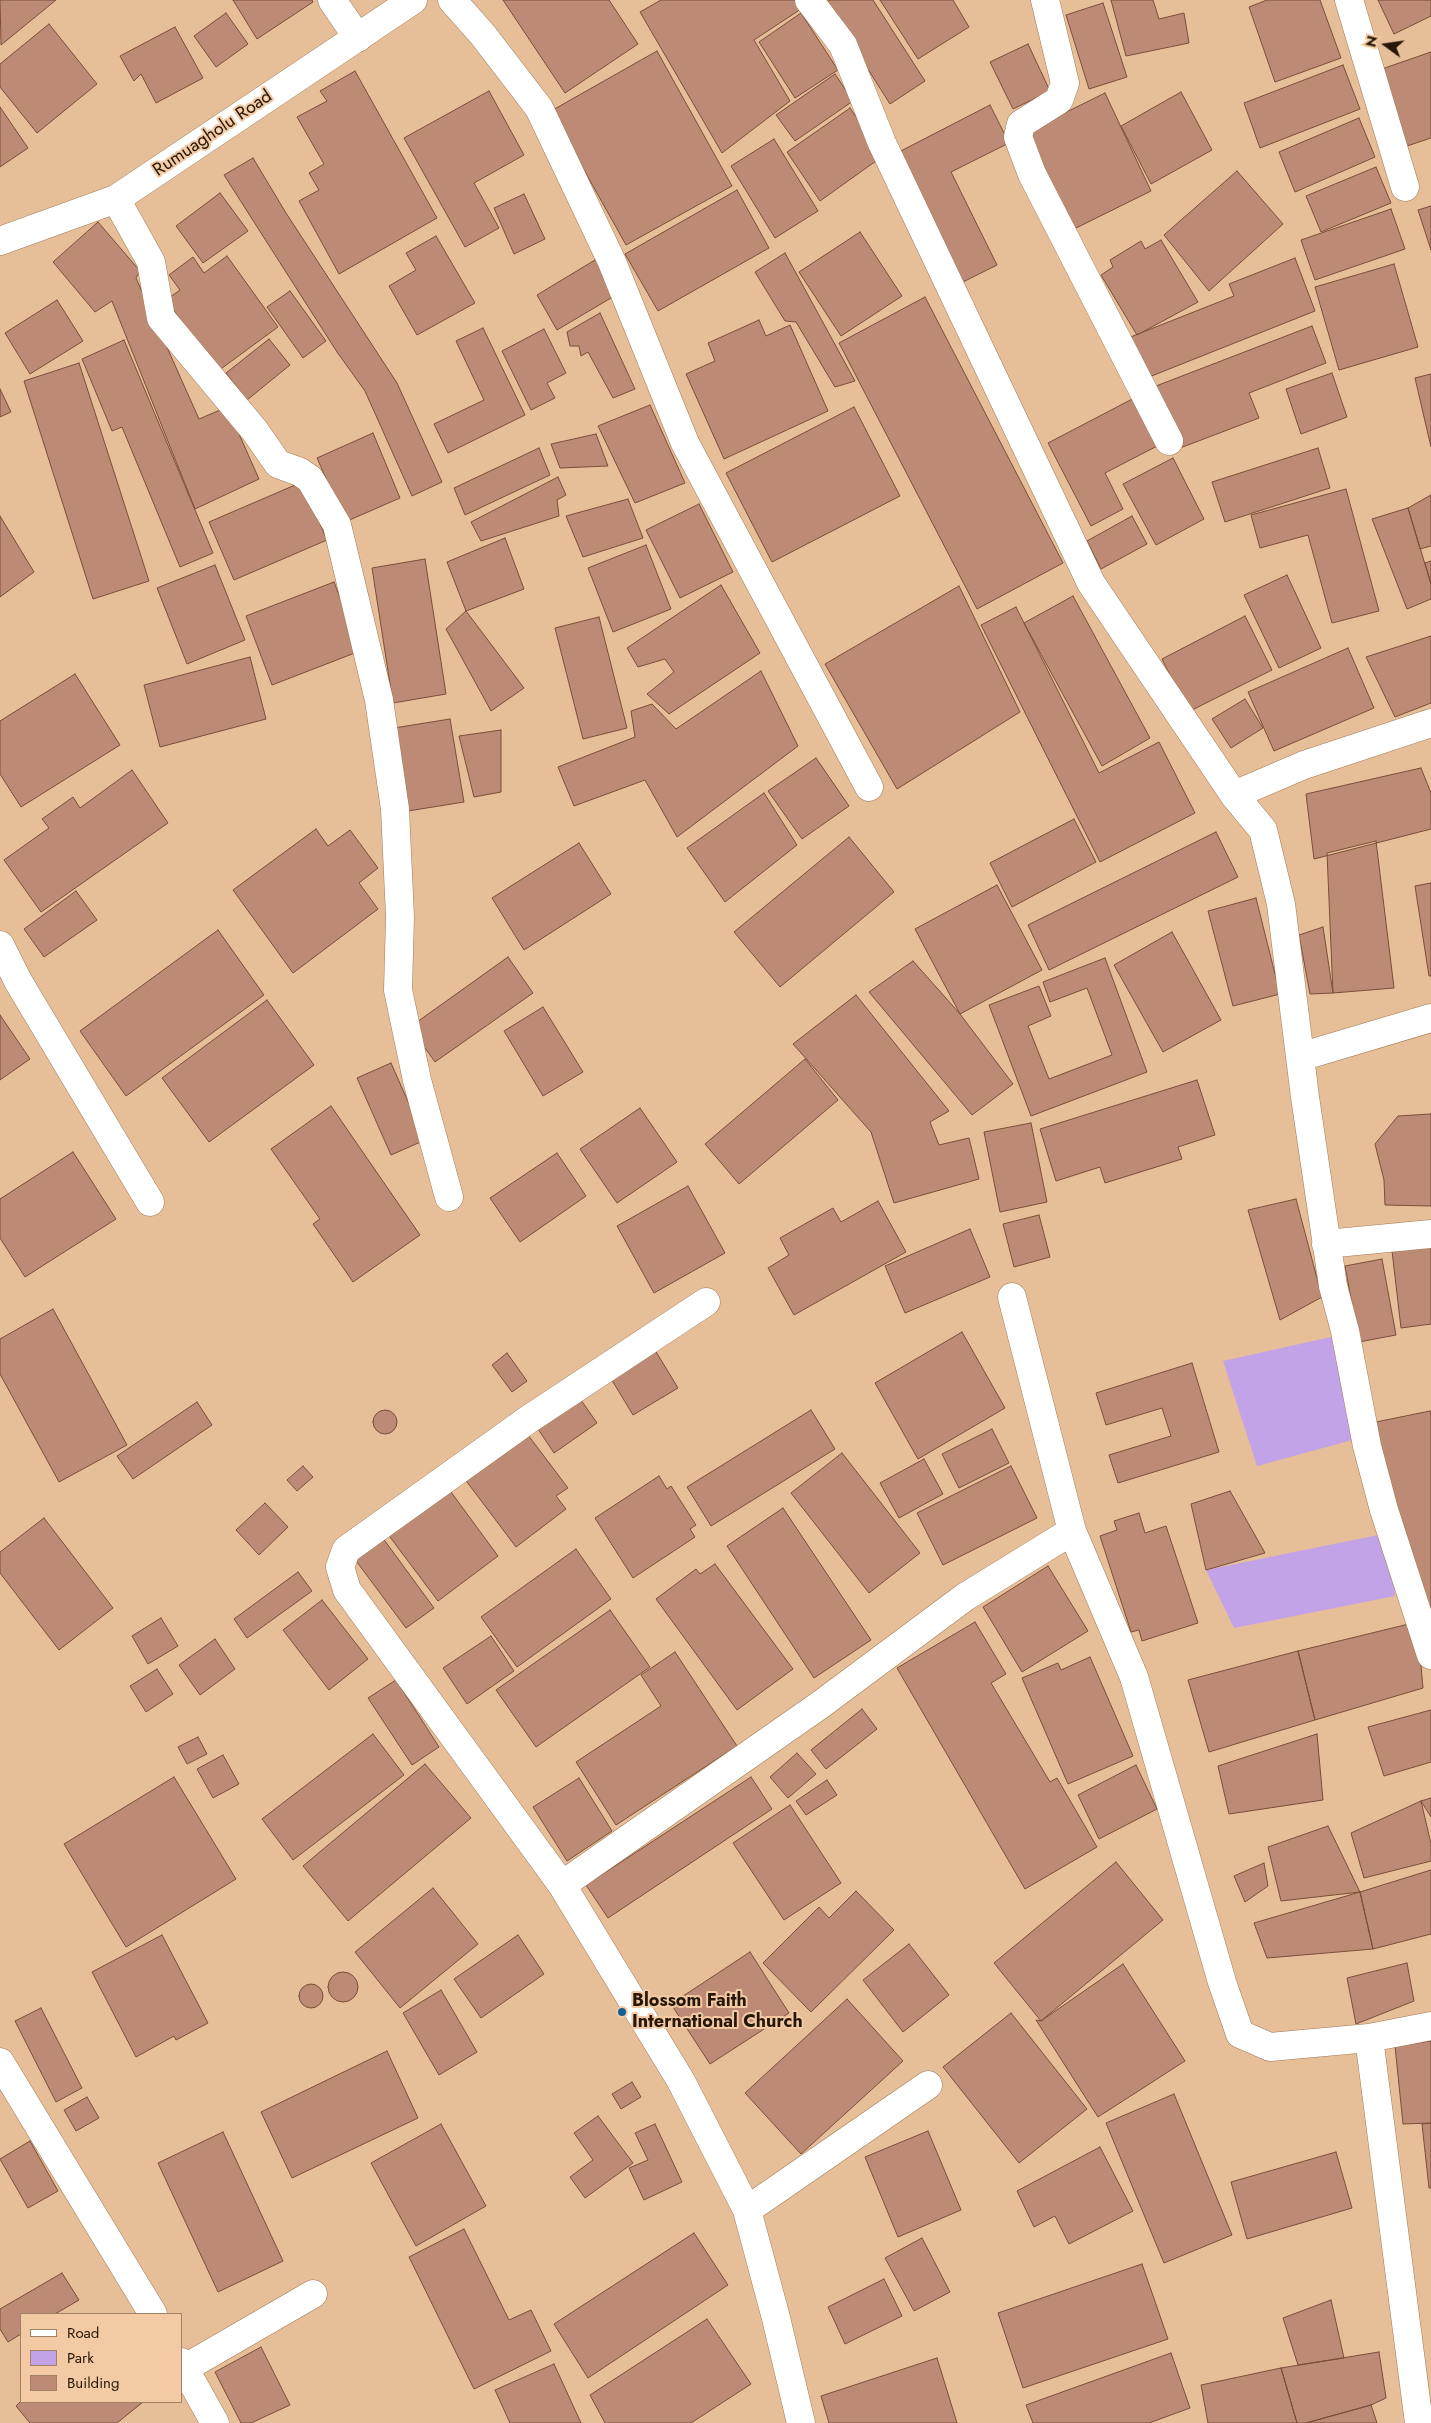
<!DOCTYPE html>
<html>
<head>
<meta charset="utf-8">
<style>
	body { margin:0 }
	#map { position:relative; width:1431px; height:2423px; overflow:hidden; background:#e6be97; font-family:Jost,sans-serif }
	canvas { display:block }
	.legend { position:absolute; left:20px; top:2313px; width:162px; height:90px; box-sizing:border-box; background:#f3caa3; border:1px solid #a18265; margin:0; padding:6px 9px; list-style:none; font-size:15px; color:#251607 }
	.legend li { display:flex; align-items:center; gap:10px; height:25px }
	.legend b { width:25px; border:1px solid #a18265 }
	.north { position:absolute; left:1361px; top:20px; width:50px; height:50px; -webkit-text-stroke:4px #f3caa3; paint-order:stroke; rotate:284deg; font-size:14px; font-weight:700; line-height:20px; text-align:center; color:#251607 }
	.north::after { content:''; display:block; margin:auto; width:18px; height:22px; background:#251607; clip-path:polygon(50% 0,100% 100%,50% 72%,0 100%) }
</style>
</head>
<body>
<div id="map">
<canvas width="1431" height="2423"></canvas>
<ul class="legend">
<li><b style="height:6px;background:#fff"></b>Road</li>
<li><b style="height:14px;background:#c3a3e8"></b>Park</li>
<li><b style="height:14px;background:#bd8b75"></b>Building</li>
</ul>
<div class="north">N</div>
</div>
<script>
const ctx = document.querySelector('canvas').getContext('2d');
ctx.lineJoin = 'round';
function fill(path, color) { ctx.fillStyle = color; ctx.fill(path, 'evenodd'); }
const shape = rows => new Path2D(rows.map(r => 'M' + r).join(''));
function strokePath(path, color, width, dash) { ctx.strokeStyle = color; ctx.lineWidth = width; ctx.lineCap = dash ? 'butt' : 'round'; ctx.setLineDash(dash || []); ctx.stroke(path); }
function drawText(font, color, halo, rows, align = 'center') {
  ctx.font = font + ' Jost,sans-serif'; ctx.lineWidth = 4; ctx.setLineDash([]); ctx.textBaseline = 'middle'; ctx.strokeStyle = halo; ctx.fillStyle = color; for (const [text, x, y, turn = 0] of rows) {
    ctx.save(); ctx.translate(x, y); ctx.rotate((+turn || 0) * Math.PI / 180); ctx.textAlign = isNaN(turn) ? turn : align; if (halo) ctx.strokeText(text, 0, 0); ctx.fillText(text, 0, 0); ctx.restore();
  }
}
const green = shape([
	[1340,1335,1356,1439,1257,1466,1223,1361],
	[1388,1533,1395,1596,1234,1628,1206,1570]
]);
const building = shape([
	[0,0,56,0,1,45,0,0],
	[233,0,312,0,313,2,257,39,233,0],
	[503,0,609,0,638,44,565,93,503,0],
	[661,0,795,0,801,9,754,40,790,101,722,153,640,12,661,0],
	[824,0,873,0,925,81,890,104,824,0],
	[880,0,953,0,969,27,918,59,880,0],
	[1111,0,1153,0,1159,19,1184,13,1189,43,1126,56,1111,0],
	[1267,0,1320,0,1341,58,1275,82,1249,7,1267,0],
	[1378,0,1431,0,1431,16,1394,34,1378,0],
	[1103,3,1127,77,1089,89,1066,15,1103,3],
	[226,13,248,44,216,67,194,36,226,13],
	[801,13,838,70,795,98,759,42,801,13],
	[49,24,97,84,37,133,0,87,0,64,49,24],
	[175,27,203,78,156,103,141,74,134,81,120,56,175,27],
	[1028,44,1050,91,1013,109,990,62,1028,44],
	[657,51,732,186,626,245,551,111,657,51],
	[1431,52,1431,138,1404,147,1379,70,1431,52],
	[1343,65,1360,109,1260,148,1244,103,1343,65],
	[355,71,437,218,339,274,299,201,319,190,309,173,324,164,297,117,327,101,320,91,355,71],
	[835,74,853,101,795,141,776,115,835,74],
	[489,91,524,155,474,183,499,228,465,247,404,138,489,91],
	[1181,92,1212,150,1151,184,1121,126,1181,92],
	[1105,93,1151,191,1070,231,1024,133,1105,93],
	[990,105,1009,143,951,172,997,265,959,284,895,154,990,105],
	[0,107,28,148,0,167,0,107],
	[850,108,883,156,820,201,787,152,850,108],
	[1359,118,1375,157,1295,192,1279,152,1359,118],
	[774,139,818,211,775,238,731,166,774,139],
	[253,158,286,213,397,383,442,482,412,496,365,391,337,352,224,175,253,158],
	[1376,167,1391,203,1321,232,1306,196,1376,167],
	[1237,171,1283,224,1209,291,1164,235,1237,171],
	[737,190,769,248,658,311,625,254,737,190],
	[220,193,248,231,203,263,176,226,220,193],
	[524,194,545,239,514,254,494,208,524,194],
	[1431,206,1431,250,1418,210,1431,206],
	[1391,209,1405,249,1315,280,1301,240,1391,209],
	[98,222,140,271,136,278,199,419,227,407,259,479,195,509,112,301,95,312,53,262,98,222],
	[860,232,902,296,841,336,799,272,860,232],
	[436,236,475,303,417,335,389,286,416,270,406,253,436,236],
	[1161,240,1198,302,1137,335,1101,275,1113,267,1110,260,1141,241,1145,249,1161,240],
	[785,253,855,381,835,387,796,322,785,321,755,272,785,253],
	[227,256,278,327,218,371,166,300,180,290,169,275,193,257,204,273,227,256],
	[1295,258,1315,311,1144,379,1128,338,1234,296,1229,284,1295,258],
	[595,260,616,295,557,330,537,295,595,260],
	[1394,264,1418,347,1339,370,1315,287,1394,264],
	[290,291,326,341,303,358,267,307,290,291],
	[925,297,1063,563,977,609,839,343,925,297],
	[57,300,83,341,30,374,5,333,57,300],
	[600,313,635,389,613,398,588,352,581,356,579,346,570,346,567,332,600,313],
	[759,320,766,336,790,325,828,411,724,459,686,374,715,361,708,343,759,320],
	[1312,326,1326,363,1249,393,1259,418,1180,448,1156,386,1312,326],
	[483,328,525,415,448,453,434,424,484,400,456,341,483,328],
	[544,329,566,373,547,383,555,398,531,410,502,351,544,329],
	[269,339,290,365,247,400,226,373,269,339],
	[124,340,213,553,180,567,122,427,112,431,82,359,124,340],
	[79,363,149,581,93,599,24,381,79,363],
	[1332,373,1347,417,1301,434,1286,389,1332,373],
	[1431,374,1431,447,1415,378,1431,374],
	[0,389,11,412,0,417,0,389],
	[1138,396,1163,443,1105,473,1123,509,1091,526,1048,443,1138,396],
	[650,405,685,483,635,503,598,426,650,405],
	[854,407,900,496,772,562,726,473,854,407],
	[373,433,400,498,345,522,317,458,373,433],
	[596,434,608,466,560,468,551,444,596,434],
	[539,448,550,475,465,515,454,488,539,448],
	[1318,448,1330,488,1225,522,1212,482,1318,448],
	[1173,458,1204,519,1156,545,1123,484,1173,458],
	[558,477,566,495,557,500,559,516,481,541,471,522,558,477],
	[302,482,327,540,234,580,209,522,302,482],
	[1346,489,1379,611,1332,623,1308,535,1260,548,1251,515,1346,489],
	[1431,495,1431,546,1420,549,1408,508,1431,495],
	[628,499,643,538,583,557,566,516,628,499],
	[699,504,733,572,680,598,646,530,699,504],
	[1408,508,1431,584,1431,599,1407,609,1372,519,1408,508],
	[0,516,34,572,0,597,0,516],
	[1132,516,1147,544,1101,569,1087,541,1132,516],
	[505,538,524,589,466,611,447,562,505,538],
	[646,545,671,609,613,632,588,568,646,545],
	[425,559,446,694,393,703,372,568,425,559],
	[1431,561,1431,584,1425,563,1431,561],
	[215,565,245,640,187,664,157,588,215,565],
	[1287,575,1321,648,1279,668,1244,595,1287,575],
	[334,582,360,651,272,685,246,616,334,582],
	[721,585,760,653,669,714,647,694,674,672,665,659,638,667,627,648,721,585],
	[959,586,1020,712,897,789,825,664,959,586],
	[1073,596,1150,738,1102,766,1024,623,1073,596],
	[1016,607,1099,773,1159,742,1195,813,1100,862,981,625,1016,607],
	[466,611,524,688,491,711,446,629,466,611],
	[1245,616,1272,670,1188,712,1162,659,1245,616],
	[599,617,627,728,583,739,555,628,599,617],
	[1431,636,1431,703,1395,717,1366,657,1431,636],
	[1348,648,1374,708,1274,751,1248,692,1348,648],
	[250,657,266,719,160,747,144,685,250,657],
	[761,671,798,746,677,837,645,780,574,806,558,767,635,737,631,711,652,704,676,729,761,671],
	[75,674,120,745,21,807,0,774,0,721,75,674],
	[1245,699,1263,728,1231,748,1212,719,1245,699],
	[450,719,464,802,408,811,394,728,450,719],
	[501,730,501,792,474,797,459,736,501,730],
	[816,758,849,806,802,839,768,791,816,758],
	[1421,768,1431,793,1431,829,1314,859,1306,794,1421,768],
	[132,770,168,823,41,912,4,860,49,828,42,819,73,797,80,808,132,770],
	[764,793,797,845,725,902,687,848,764,793],
	[1074,819,1096,862,1012,907,990,863,1074,819],
	[316,829,328,846,350,830,378,868,359,883,378,909,293,973,233,890,316,829],
	[1216,832,1238,877,1049,970,1028,925,1216,832],
	[849,837,894,892,780,987,734,932,849,837],
	[1376,841,1394,988,1333,993,1327,853,1376,841],
	[579,843,611,894,524,950,492,898,579,843],
	[1431,883,1431,976,1429,976,1415,886,1431,883],
	[997,885,1042,970,960,1014,915,929,997,885],
	[76,891,97,920,44,957,24,929,76,891],
	[1256,898,1280,994,1233,1006,1208,911,1256,898],
	[1323,927,1333,993,1310,994,1299,935,1323,927],
	[218,930,264,995,126,1096,80,1031,218,930],
	[1172,932,1221,1020,1163,1052,1114,965,1172,932],
	[508,957,533,993,435,1062,410,1027,508,957],
	[1105,958,1147,1072,1031,1116,989,1005,1039,986,1051,1016,1028,1026,1049,1079,1112,1055,1087,988,1050,1002,1043,982,1105,958],
	[913,961,960,1014,1013,1084,972,1115,869,992,913,961],
	[856,995,949,1111,930,1122,939,1145,969,1138,979,1179,894,1203,871,1132,793,1044,856,995],
	[267,1000,314,1065,209,1142,162,1078,267,1000],
	[543,1007,583,1072,543,1096,504,1031,543,1007],
	[0,1015,30,1059,0,1080,0,1015],
	[805,1059,838,1100,739,1184,705,1144,805,1059],
	[391,1063,425,1140,391,1155,357,1078,391,1063],
	[1197,1080,1215,1135,1178,1147,1182,1159,1105,1183,1100,1167,1056,1181,1040,1129,1197,1080],
	[331,1106,420,1235,353,1282,313,1224,320,1219,271,1149,331,1106],
	[640,1108,677,1162,617,1203,580,1149,640,1108],
	[1431,1114,1431,1206,1385,1205,1384,1180,1375,1144,1398,1116,1431,1114],
	[1031,1123,1047,1202,1000,1212,984,1132,1031,1123],
	[73,1152,116,1219,25,1277,0,1238,0,1199,73,1152],
	[557,1153,586,1196,520,1242,490,1198,557,1153],
	[688,1186,725,1253,654,1293,617,1226,688,1186],
	[1296,1199,1322,1297,1280,1320,1248,1210,1296,1199],
	[878,1201,906,1252,794,1315,768,1268,789,1255,780,1238,833,1208,841,1222,878,1201],
	[1039,1215,1050,1257,1014,1267,1003,1224,1039,1215],
	[970,1229,990,1277,905,1313,885,1266,970,1229],
	[1431,1246,1431,1324,1401,1328,1392,1251,1431,1246],
	[1382,1259,1396,1335,1359,1342,1345,1266,1382,1259],
	[53,1309,127,1445,59,1482,0,1374,0,1339,53,1309],
	[962,1332,1005,1408,918,1459,875,1383,962,1332],
	[655,1350,678,1388,633,1415,610,1377,655,1350],
	[507,1353,527,1381,512,1392,492,1365,507,1353],
	[1192,1363,1219,1452,1118,1483,1109,1455,1171,1436,1162,1408,1106,1425,1096,1393,1192,1363],
	[574,1390,597,1423,554,1453,532,1420,574,1390],
	[197,1402,212,1425,133,1479,117,1456,197,1402],
	[811,1410,835,1449,711,1526,687,1487,811,1410],
	'373 1422a12 12 0 1 1 24 0a12 12 0 1 1-24 0Z',
	[1430,1411,1431,1416,1431,1623,1371,1423,1430,1411],
	[992,1429,1009,1463,959,1488,942,1454,992,1429],
	[525,1431,568,1488,556,1496,566,1509,516,1547,464,1478,525,1431],
	[842,1453,920,1553,869,1593,791,1493,842,1453],
	[924,1459,943,1494,899,1518,880,1483,924,1459],
	[303,1466,313,1477,297,1491,287,1480,303,1466],
	[1011,1466,1037,1518,943,1565,917,1513,1011,1466],
	[659,1476,667,1489,671,1486,696,1525,690,1529,695,1537,633,1578,595,1518,659,1476],
	[448,1488,498,1556,438,1601,387,1533,448,1488],
	[1230,1491,1265,1553,1206,1570,1191,1504,1230,1491],
	[265,1503,288,1527,259,1555,236,1530,265,1503],
	[783,1508,871,1640,814,1678,727,1546,783,1508],
	[1139,1513,1145,1533,1166,1526,1198,1623,1142,1641,1139,1630,1131,1632,1100,1536,1117,1530,1114,1521,1139,1513],
	[44,1518,113,1608,59,1650,0,1573,0,1552,44,1518],
	[382,1537,434,1608,406,1628,354,1558,382,1537],
	[576,1549,611,1599,517,1667,481,1617,576,1549],
	[715,1564,793,1669,737,1710,656,1599,696,1569,700,1574,715,1564],
	[1048,1566,1088,1631,1022,1672,983,1607,1048,1566],
	[298,1572,312,1591,247,1638,234,1619,298,1572],
	[322,1600,368,1659,329,1690,283,1630,322,1600],
	[610,1610,650,1667,536,1747,496,1690,610,1610],
	[161,1618,178,1646,148,1664,132,1636,161,1618],
	[975,1622,1006,1674,991,1683,1050,1782,1057,1778,1097,1847,1025,1889,897,1668,975,1622],
	[1417,1622,1423,1688,1315,1720,1298,1651,1417,1622],
	[491,1636,514,1671,467,1704,443,1668,491,1636],
	[215,1639,235,1669,200,1695,179,1665,215,1639],
	[1298,1651,1315,1720,1209,1752,1188,1680,1298,1651],
	[675,1652,737,1746,616,1825,576,1762,661,1706,641,1675,675,1652],
	[1090,1657,1133,1756,1068,1784,1022,1678,1058,1663,1061,1670,1090,1657],
	[157,1669,173,1694,146,1712,130,1686,157,1669],
	[396,1680,439,1747,412,1765,368,1698,396,1680],
	[862,1709,877,1729,826,1769,811,1750,862,1709],
	[1431,1710,1431,1762,1384,1776,1368,1727,1431,1710],
	[373,1734,404,1775,293,1860,262,1819,373,1734],
	[1317,1734,1323,1800,1229,1814,1218,1766,1317,1734],
	[198,1737,207,1754,187,1764,178,1747,198,1737],
	[797,1753,816,1774,788,1798,770,1777,797,1753],
	[223,1755,239,1784,213,1798,197,1769,223,1755],
	[425,1764,471,1818,348,1921,303,1866,425,1764],
	[1136,1765,1157,1809,1099,1839,1078,1795,1136,1765],
	[174,1777,236,1879,126,1947,64,1844,174,1777],
	[751,1777,772,1809,608,1918,586,1885,751,1777],
	[579,1778,612,1831,567,1861,533,1807,579,1778],
	[827,1780,837,1795,806,1815,796,1801,827,1780],
	[1431,1798,1431,1817,1421,1801,1431,1798],
	[1421,1801,1431,1844,1431,1861,1364,1878,1351,1833,1421,1801],
	[790,1805,841,1883,784,1920,733,1843,790,1805],
	[1328,1826,1360,1892,1281,1901,1268,1847,1328,1826],
	[1116,1862,1163,1920,1041,2021,994,1963,1116,1862],
	[1264,1863,1268,1886,1245,1902,1234,1876,1264,1863],
	[1431,1870,1431,1934,1373,1949,1360,1892,1431,1870],
	[433,1888,478,1944,400,2008,355,1952,433,1888],
	[856,1891,894,1930,811,2012,763,1963,819,1907,829,1918,856,1891],
	[1360,1892,1373,1949,1267,1958,1254,1923,1360,1892],
	[162,1935,208,2023,176,2040,174,2036,136,2057,92,1972,162,1935],
	[518,1935,544,1974,481,2018,454,1979,518,1935],
	[909,1944,949,1995,903,2032,863,1980,909,1944],
	[750,1952,789,2013,710,2064,671,2004,750,1952],
	[1407,1963,1414,2001,1356,2024,1347,1978,1407,1963],
	[1123,1964,1185,2061,1098,2117,1036,2020,1041,2021,1123,1964],
	'328 1987a15 15 0 1 1 30 0a15 15 0 1 1-30 0Z',
	'299 1996a12 12 0 1 1 24 0a12 12 0 1 1-24 0Z',
	[441,1990,477,2052,439,2075,403,2013,441,1990],
	[847,1999,903,2061,801,2154,745,2093,847,1999],
	[41,2008,82,2088,56,2102,15,2021,41,2008],
	[1011,2013,1087,2109,1019,2163,943,2067,1011,2013],
	[1431,2041,1431,2123,1403,2124,1395,2046,1431,2041],
	[387,2051,418,2118,292,2178,261,2112,387,2051],
	[632,2082,641,2097,621,2109,612,2094,632,2082],
	[1174,2094,1232,2235,1164,2263,1106,2123,1174,2094],
	[87,2097,99,2118,76,2131,64,2110,87,2097],
	[598,2116,633,2163,585,2198,570,2177,593,2160,574,2133,598,2116],
	[1431,2123,1431,2188,1429,2188,1422,2124,1431,2123],
	[441,2124,486,2206,416,2246,371,2163,441,2124],
	[655,2124,682,2182,644,2200,629,2168,648,2160,635,2133,655,2124],
	[928,2131,961,2210,898,2237,865,2157,928,2131],
	[223,2132,283,2261,218,2292,158,2163,223,2132],
	[30,2141,58,2191,28,2208,0,2159,30,2141],
	[1100,2147,1133,2211,1069,2244,1055,2216,1034,2227,1017,2191,1100,2147],
	[1336,2152,1352,2208,1247,2239,1231,2182,1336,2152],
	[464,2229,509,2320,531,2310,551,2351,474,2389,409,2257,464,2229],
	[694,2233,728,2285,588,2378,554,2324,694,2233],
	[922,2238,950,2292,914,2311,885,2258,922,2238],
	[1142,2264,1168,2339,1023,2388,998,2313,1142,2264],
	[62,2273,79,2300,55,2314,21,2314,21,2334,8,2342,0,2329,0,2309,62,2273],
	[884,2279,902,2316,845,2344,828,2307,884,2279],
	[1331,2300,1344,2358,1298,2365,1283,2318,1331,2300],
	[707,2319,751,2384,691,2423,605,2423,590,2395,707,2319],
	[261,2347,290,2405,251,2423,241,2423,215,2372,261,2347],
	[1379,2352,1386,2398,1371,2405,1306,2423,1297,2423,1281,2368,1379,2352],
	[1171,2353,1190,2408,1149,2423,1033,2423,1026,2405,1171,2353],
	[937,2358,957,2423,829,2423,821,2396,937,2358],
	[554,2364,581,2423,510,2423,495,2390,554,2364],
	[1281,2368,1297,2423,1208,2423,1201,2385,1281,2368],
	[21,2401,21,2402,143,2402,117,2423,30,2423,16,2406,21,2401],
	[1371,2405,1377,2423,1306,2423,1371,2405]
]);
const minor = shape([
	[332,0,358,38],
	[452,0,483,35,539,108,612,262,685,443,869,787],
	[809,0,843,45,882,143,1091,583,1234,795,1263,830,1281,904,1305,1097,1333,1286,1345,1331,1367,1446,1384,1510,1431,1655],
	[1045,0,1065,83,1059,100,1021,124,1018,137,1032,174,1169,441],
	[1349,0,1405,187],
	[116,199,151,262,161,318,255,431,278,464,300,472,310,479,337,525,379,700,395,809,400,917,398,990,417,1080,449,1197],
	[0,241,116,199,413,0],
	[1234,795,1304,765,1431,723],
	[0,945,18,981,150,1202],
	[1300,1057,1431,1018],
	[1326,1244,1431,1234],
	[1012,1297,1072,1531,1134,1677,1222,1982,1240,2034,1270,2047,1369,2038,1431,2026],
	[706,1302,529,1419,346,1550,340,1567,347,1590,562,1885,681,2081,747,2210,776,2318,801,2423],
	[562,1885,820,1705,965,1597,1072,1531],
	[1369,2038,1419,2423],
	[0,2062,153,2314],
	[747,2210,928,2085],
	[181,2362,215,2423],
	[185,2368,313,2294]
]);
const markers = [
	[622,2012,5,"#165f93"]
];
const streetNames = [
	["Rumuagholu Road",213,134,-34]
];
const poiNames = [
	["Blossom Faith",632,2002],
	["International Church",632,2023]
];
fill(green, '#c3a3e8');
fill(building, '#bd8b75');
strokePath(building, '#7b4d39', 1);
strokePath(minor, '#a17b57', 29);
strokePath(minor, '#fff', 28);
for (const [x, y, r, color] of markers) { const dot = new Path2D(); dot.arc(x, y, r, 0, 2 * Math.PI); ctx.fillStyle = color; ctx.fill(dot); strokePath(dot, '#f3caa3', 2); }
drawText('18px', '#251607', '#f3caa3', streetNames);
drawText('bold 18px', '#251607', '#f3caa3', poiNames, 'left');
</script>
</body>
</html>
